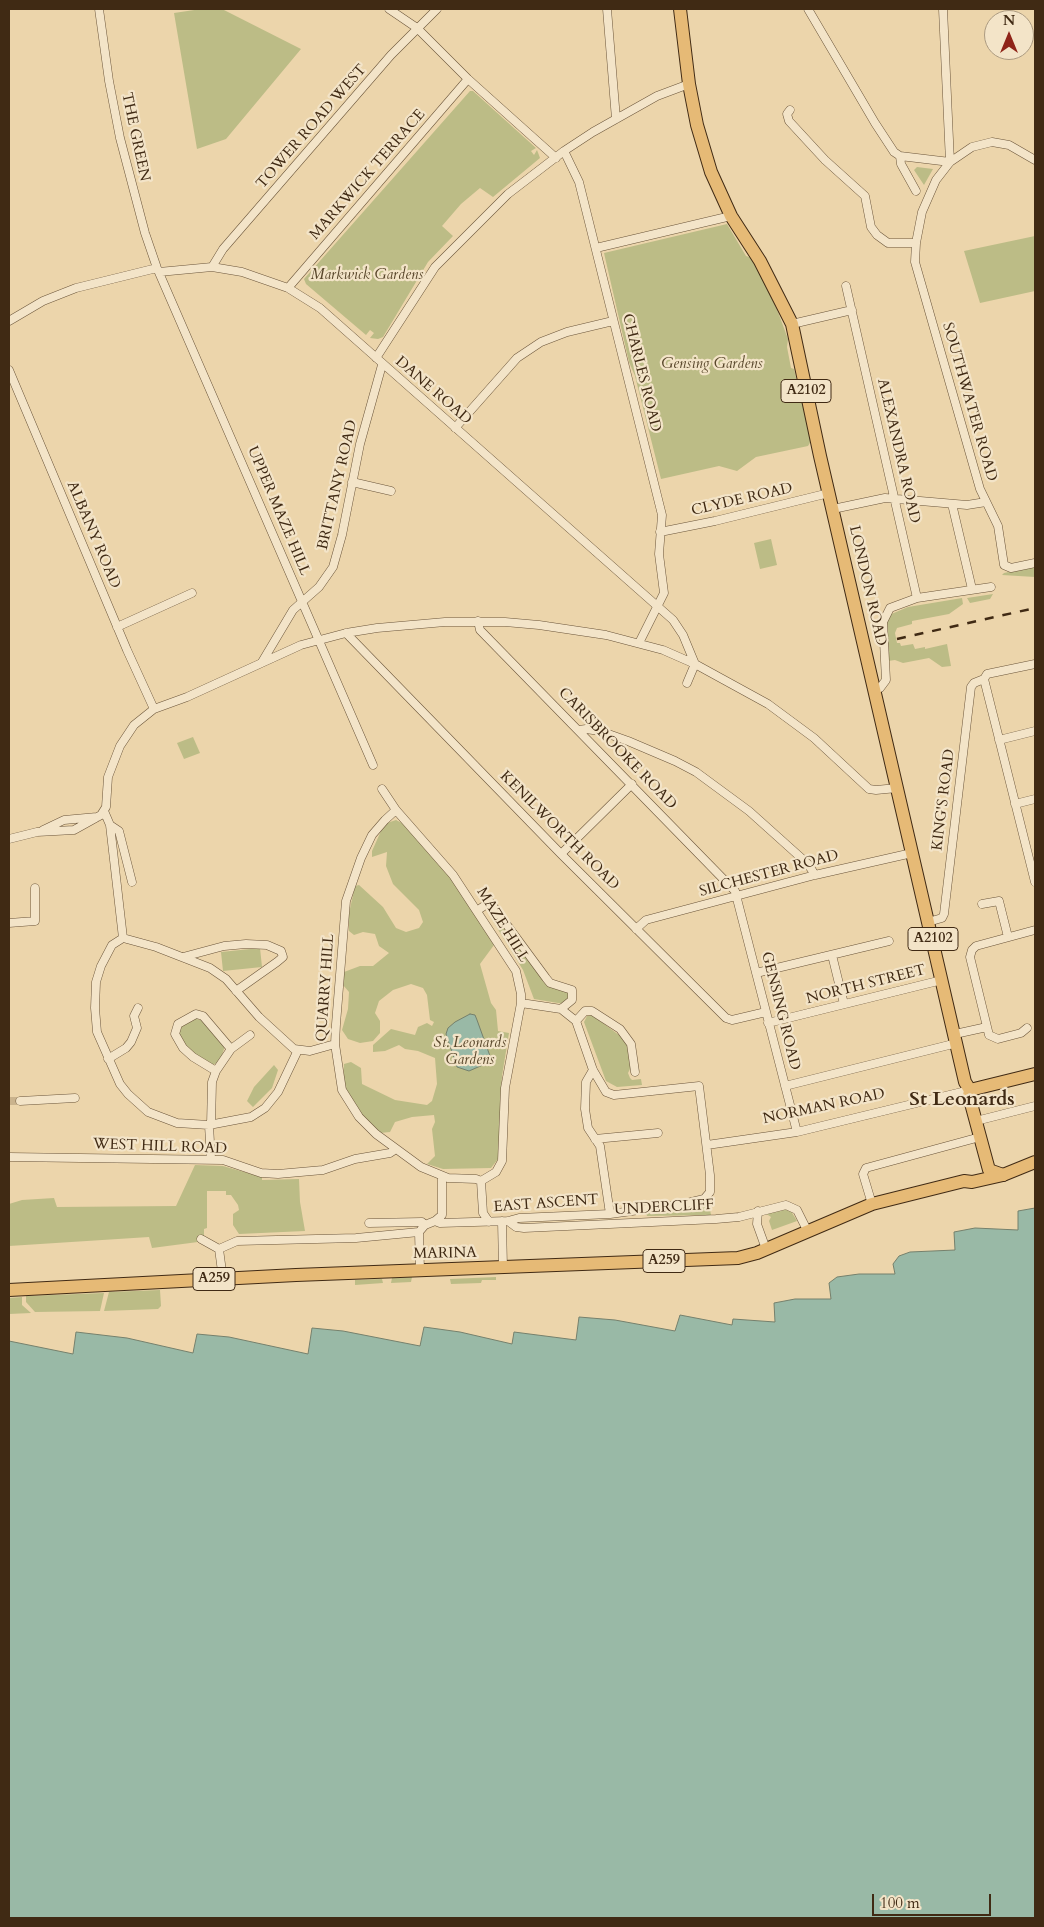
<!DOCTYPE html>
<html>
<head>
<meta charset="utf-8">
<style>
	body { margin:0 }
	#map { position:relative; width:1044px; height:1927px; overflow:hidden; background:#ecd5ab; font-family:Cardo,serif }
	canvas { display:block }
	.frame { position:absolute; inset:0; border:10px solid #402a14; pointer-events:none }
	.north { position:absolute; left:984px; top:10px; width:50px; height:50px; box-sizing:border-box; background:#f3e4c8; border:1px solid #ab9a80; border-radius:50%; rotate:0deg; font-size:14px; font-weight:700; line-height:20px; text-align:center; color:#402a14 }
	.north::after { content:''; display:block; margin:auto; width:18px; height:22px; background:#8f2418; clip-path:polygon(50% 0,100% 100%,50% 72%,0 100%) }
	.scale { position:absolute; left:872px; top:1894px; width:119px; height:22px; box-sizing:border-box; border:2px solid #402a14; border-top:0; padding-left:6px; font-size:15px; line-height:18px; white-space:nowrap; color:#402a14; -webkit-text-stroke:4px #f3e4c8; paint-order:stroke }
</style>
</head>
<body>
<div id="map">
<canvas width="1044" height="1927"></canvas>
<div class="frame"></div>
<div class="north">N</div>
<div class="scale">100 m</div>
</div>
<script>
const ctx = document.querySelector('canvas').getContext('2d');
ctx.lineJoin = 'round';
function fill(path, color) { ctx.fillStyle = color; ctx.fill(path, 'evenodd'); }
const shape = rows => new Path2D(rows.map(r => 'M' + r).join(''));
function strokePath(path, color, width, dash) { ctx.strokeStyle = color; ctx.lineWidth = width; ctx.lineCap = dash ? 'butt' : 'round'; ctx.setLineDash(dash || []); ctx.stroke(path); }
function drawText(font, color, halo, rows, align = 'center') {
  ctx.font = font + ' Cardo,serif'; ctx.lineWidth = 4.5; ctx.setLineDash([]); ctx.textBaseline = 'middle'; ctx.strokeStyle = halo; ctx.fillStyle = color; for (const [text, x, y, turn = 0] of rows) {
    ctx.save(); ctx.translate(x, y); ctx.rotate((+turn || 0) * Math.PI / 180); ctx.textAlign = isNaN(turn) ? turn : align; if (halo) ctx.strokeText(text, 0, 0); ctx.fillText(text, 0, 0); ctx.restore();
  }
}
const green = shape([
	[201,9,222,9,301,49,226,139,197,149,174,13],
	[470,91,473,91,536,148,531,151,534,155,537,150,540,158,493,197,480,188,461,204,442,226,453,236,428,262,383,337,378,339,370,338,374,333,370,330,366,335,306,284,304,279],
	[917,167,933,169,924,185,914,170],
	[727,224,746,256,752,258,778,312,788,339,787,347,791,368,794,369,811,441,808,446,756,457,737,471,719,466,661,479,635,376,629,362,604,253],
	[1035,236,1035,291,980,303,964,251],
	[771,539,777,565,760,569,754,543],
	[1035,566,1035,577,1002,575,1004,573],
	[993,594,990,599,970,603,967,598],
	[962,598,963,604,949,614,912,621,912,624,897,628,895,633,897,643,900,643,901,646,913,644,915,649,925,647,925,649,947,644,951,666,942,667,929,658,903,663,895,660,888,661,887,621,889,615,908,607],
	[193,737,200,753,184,759,177,743],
	[396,820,402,823,415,835,444,869,470,905,494,945,480,964,491,1003,496,1010,498,1031,509,1033,502,1076,499,1149,498,1159,491,1168,443,1169,427,1164,435,1156,432,1129,435,1122,434,1115,412,1117,395,1122,390,1132,380,1133,364,1120,351,1102,343,1083,344,1064,351,1062,361,1068,362,1084,395,1100,427,1105,432,1101,437,1084,435,1058,418,1051,405,1049,399,1045,385,1051,373,1052,373,1045,391,1029,415,1035,418,1027,427,1023,432,1026,434,1022,430,1020,427,995,423,988,411,984,393,990,379,1001,375,1013,380,1021,380,1033,373,1041,360,1043,348,1039,342,1030,348,1009,349,992,343,985,344,972,360,966,373,966,389,953,379,946,375,934,363,932,354,935,349,931,349,913,355,886,359,885,383,907,396,928,406,932,419,928,423,922,419,910,393,884,386,866,387,852,372,857,372,851,381,831,387,823],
	[489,908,491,908,545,981,569,989,572,997,564,1004,534,999,523,970,491,918],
	[260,948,262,967,223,971,221,952],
	[592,1015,623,1038,628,1044,632,1065,628,1073,630,1078,632,1080,641,1079,642,1085,617,1087,606,1081,584,1022,587,1016],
	[193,1018,204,1021,225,1046,220,1061,213,1065,204,1062,187,1048,178,1037,179,1027],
	[274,1065,278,1070,272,1088,253,1107,247,1101,254,1087],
	[195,1165,223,1166,262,1177,262,1180,299,1179,300,1202,305,1231,239,1234,233,1225,233,1214,239,1210,238,1205,231,1195,226,1195,226,1191,207,1191,207,1228,204,1229,204,1236,198,1242,152,1248,149,1237,9,1246,9,1204,22,1200,54,1198,57,1207,176,1206],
	[709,1203,711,1215,647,1216,646,1213],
	[783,1208,791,1211,797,1221,772,1230,769,1221,771,1217,765,1213],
	[412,1277,411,1282,391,1283,392,1278],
	[496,1277,496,1280,482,1280,481,1283,451,1284,450,1279],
	[382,1279,383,1283,355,1285,355,1280],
	[160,1290,161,1306,158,1309,104,1311,109,1292],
	[104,1293,100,1311,35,1312,26,1302,26,1296],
	[22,1297,22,1305,31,1313,9,1314,9,1298]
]);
const water = shape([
	[470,1014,475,1015,477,1020,490,1056,485,1064,469,1071,457,1067,446,1034,448,1028,455,1022,470,1014],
	[1035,1208,1035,1918,9,1918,9,1341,73,1354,76,1332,127,1338,193,1353,197,1334,229,1337,308,1354,312,1328,343,1331,420,1346,424,1327,460,1332,512,1344,514,1332,576,1340,579,1317,615,1320,675,1331,680,1315,732,1325,733,1319,775,1322,774,1303,795,1299,831,1299,829,1283,837,1277,859,1274,895,1274,893,1264,899,1256,910,1252,955,1250,954,1232,975,1228,1018,1230,1018,1211,1035,1208]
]);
const minorTunnel = shape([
	[9,1101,20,1101]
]);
const minor = shape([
	[99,9,109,81,120,138,145,233,157,268,373,765],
	[389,9,417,28,468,79,556,158],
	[607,9,616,119],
	[808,9,875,123,894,152,900,156,901,164,916,191],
	[943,9,950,162],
	[790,110,787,114,789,121,825,160,865,196,871,227,877,235,888,243,916,243],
	[564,151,579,182,662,515,659,554,664,593,639,643],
	[900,156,950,162],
	[1035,160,1009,145,992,142,972,147,950,162,936,180,922,212,916,243,915,262,980,489,998,526,1004,565,1011,568,1035,563],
	[596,248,731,216],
	[212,267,223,249,391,55,437,9],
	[159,272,212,267,242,272,288,288,320,308,673,620,683,635,695,664,687,683],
	[846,286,917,598],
	[288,288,468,79],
	[9,321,43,301,76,288,157,268],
	[792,324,852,310],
	[376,358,435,267,508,194,564,151,593,132,657,96,689,84],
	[9,370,127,650,154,709],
	[455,428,517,358,541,342,567,332,613,321],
	[352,482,391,491],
	[952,504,972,589],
	[833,509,885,498,967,505,986,502],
	[660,532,715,521,829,493],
	[478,621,480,630,735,891,797,1132],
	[117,627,192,593],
	[346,633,561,854,726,1018,732,1020,766,1012],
	[262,662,293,610,319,587,333,567,342,535,360,444,382,365],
	[984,679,1035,882],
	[984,679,987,674,1035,664],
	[874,690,880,688,886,680,883,622,890,608,917,598,991,587],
	[579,730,586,729,600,731,628,741,675,761,696,772,749,811,808,864,815,875],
	[999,740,1035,731],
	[382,789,396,810,453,875,516,971,521,994,521,1003,505,1088,502,1161,496,1172,481,1181],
	[1015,804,1035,799],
	[396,810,385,820,372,835,361,858,346,901,336,1024,335,1044,342,1090,359,1117,376,1134,421,1167,448,1178,476,1179,481,1181],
	[104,811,110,825,123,938],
	[110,825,119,831,132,882],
	[43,830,64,820,97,817],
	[9,839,37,832,74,830,101,815,106,807,108,777,120,746,134,725,154,709,187,697,301,645,346,633,377,628,445,622,505,622,539,625,606,635,663,650,695,664,768,704,814,738,869,789,876,790,897,788],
	[561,854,632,784],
	[982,904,999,901,1008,937],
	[478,910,490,902,546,978,550,983,572,990,572,1000,561,1009],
	[928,922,942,918,944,914,971,687,974,683,984,679],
	[9,923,35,921,35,888],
	[636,929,646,920,815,875,912,853],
	[832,955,844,1004],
	[183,957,224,946,246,944,267,945,281,951,283,957,277,962,236,991],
	[756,973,889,941],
	[576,1021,585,1011,592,1011,620,1029,631,1044,635,1072],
	[768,1023,942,980],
	[1027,1028,1021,1033,998,1039,989,1035,970,957,972,950,976,946,1035,930],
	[955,1034,987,1027],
	[298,1050,278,1092,265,1108,251,1117,209,1125,177,1123,148,1112,128,1094,120,1084,97,1032,95,1008,96,982,101,966,112,945,123,938,156,947,210,968,226,979,259,1017,294,1049,310,1051,335,1044],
	[108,1059,126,1048,131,1042,137,1028,134,1016,138,1008],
	[593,1070,586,1082,585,1109,588,1128,600,1146,610,1214],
	[216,1071,193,1057,183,1048,175,1034,178,1024,196,1014,203,1016,231,1049],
	[785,1086,957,1043],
	[20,1101,75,1098],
	[976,1121,1035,1106],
	[209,1125,211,1160],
	[211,1125,212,1082,216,1071,231,1049,250,1035],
	[595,1139,658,1133],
	[707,1145,797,1132,970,1090],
	[9,1157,223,1160,261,1173,278,1174,323,1170,355,1159,390,1153,396,1149],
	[481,1181,483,1213,489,1222],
	[872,1204,863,1174,866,1168,980,1137],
	[758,1211,757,1224,766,1249],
	[435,1221,440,1223,508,1221,519,1218,610,1214,683,1204,704,1199,710,1192,710,1175,699,1086,614,1095,606,1092,593,1070,576,1021,561,1009,521,1003],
	[502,1221,503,1268],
	[508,1221,516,1227,524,1228,716,1219,739,1217,786,1205,797,1210,807,1230],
	[369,1223,422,1222,425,1225,435,1221,442,1215,442,1177],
	[419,1232,420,1270],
	[201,1239,219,1249,223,1279],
	[219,1249,237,1241,356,1238,419,1232,425,1225]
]);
const primary = shape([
	[680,9,689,84,697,125,711,172,731,216,760,261,792,324,820,456,965,1082,970,1090,969,1096,989,1170,1003,1175],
	[970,1090,1035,1074]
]);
const trunk = shape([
	[9,1290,296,1275,738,1258,757,1253,872,1204,964,1181,972,1182,1003,1175,1035,1162]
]);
const rail = shape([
	[897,639,1035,608]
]);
const shields = [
	[806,391,50],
	[933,939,50],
	[664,1261,42],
	[214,1279,42]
];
const shieldNames = [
	["A2102",806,391],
	["A2102",933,939],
	["A259",664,1261],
	["A259",214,1279]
];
const streetNames = [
	["TOWER ROAD WEST",312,127,-49],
	["THE GREEN",135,137,78],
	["MARKWICK TERRACE",368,175,-49],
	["CHARLES ROAD",641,373,76],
	["DANE ROAD",433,391,41],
	["SOUTHWATER ROAD",969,402,74],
	["ALEXANDRA ROAD",898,451,77],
	["BRITTANY ROAD",338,485,-77],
	["CLYDE ROAD",742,500,-13],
	["UPPER MAZE HILL",278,511,67],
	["ALBANY ROAD",93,535,67],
	["LONDON ROAD",867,586,77],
	["CARISBROOKE ROAD",617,749,46],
	["KING'S ROAD",944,800,-83],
	["KENILWORTH ROAD",559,831,45],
	["SILCHESTER ROAD",769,874,-15],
	["MAZE HILL",502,925,58],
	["NORTH STREET",866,985,-14],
	["QUARRY HILL",326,988,-86],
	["GENSING ROAD",780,1011,76],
	["NORMAN ROAD",824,1107,-12],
	["WEST HILL ROAD",160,1147,2],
	["EAST ASCENT",546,1204,-4],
	["UNDERCLIFF",664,1208,-3],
	["MARINA",445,1254,-1]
];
const parkNames = [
	["Markwick Gardens",367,276],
	["Gensing Gardens",712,365],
	["St. Leonards",470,1044],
	["Gardens",470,1061]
];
const districtNames = [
	["St Leonards",962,1100]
];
fill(green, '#bcbc86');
fill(water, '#99b9a6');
strokePath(water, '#75806c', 1);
strokePath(minorTunnel, '#cab38d', 8, [8, 4]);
strokePath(minor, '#6b553a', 9);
strokePath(primary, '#402a14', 14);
strokePath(trunk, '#402a14', 14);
strokePath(minor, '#f3e4c8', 8);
strokePath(primary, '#e6ba76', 12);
strokePath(trunk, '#e6ba76', 12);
strokePath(rail, '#402a14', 2.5, [9, 9]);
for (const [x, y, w] of shields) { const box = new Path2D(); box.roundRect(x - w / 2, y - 11.5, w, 23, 4); ctx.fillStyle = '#f3e4c8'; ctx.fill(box); strokePath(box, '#402a14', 1); }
drawText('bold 14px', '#402a14', null, shieldNames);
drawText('15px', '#402a14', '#f3e4c8', streetNames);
drawText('italic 15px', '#59472b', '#f3e4c8', parkNames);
drawText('bold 20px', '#402a14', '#f3e4c8', districtNames);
</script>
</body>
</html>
